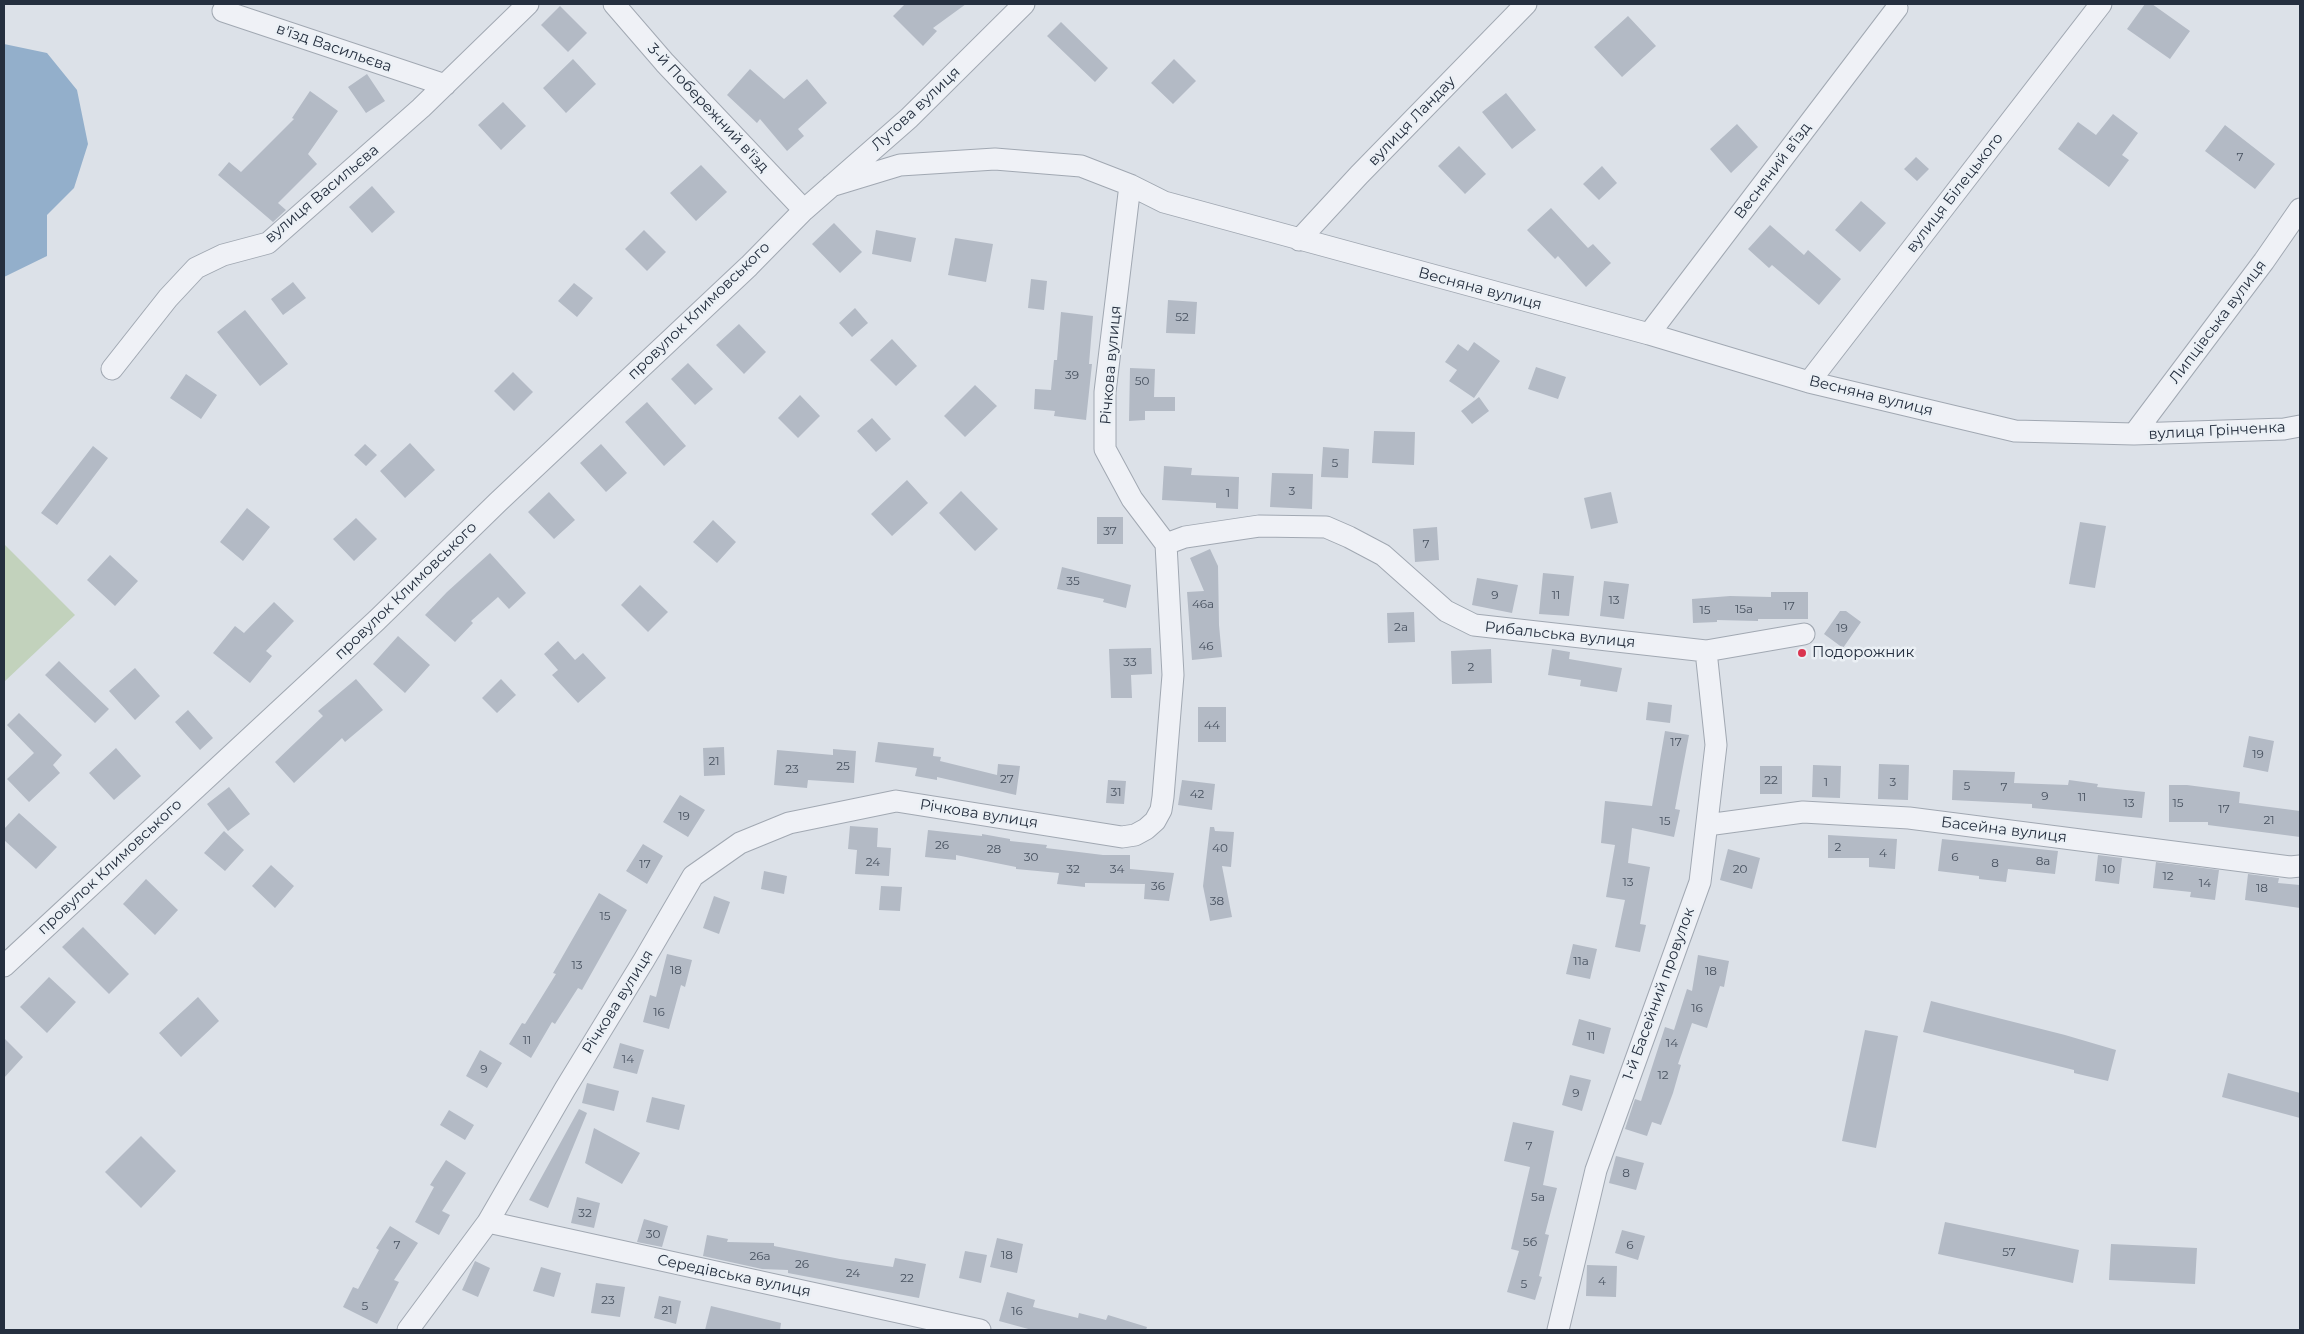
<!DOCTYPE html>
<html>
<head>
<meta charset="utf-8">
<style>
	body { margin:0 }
	#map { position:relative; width:2304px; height:1334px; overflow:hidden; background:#dce1e8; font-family:Montserrat,sans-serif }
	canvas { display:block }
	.frame { position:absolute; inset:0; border:5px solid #252f3f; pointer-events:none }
</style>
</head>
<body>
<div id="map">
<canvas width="2304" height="1334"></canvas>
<div class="frame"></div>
</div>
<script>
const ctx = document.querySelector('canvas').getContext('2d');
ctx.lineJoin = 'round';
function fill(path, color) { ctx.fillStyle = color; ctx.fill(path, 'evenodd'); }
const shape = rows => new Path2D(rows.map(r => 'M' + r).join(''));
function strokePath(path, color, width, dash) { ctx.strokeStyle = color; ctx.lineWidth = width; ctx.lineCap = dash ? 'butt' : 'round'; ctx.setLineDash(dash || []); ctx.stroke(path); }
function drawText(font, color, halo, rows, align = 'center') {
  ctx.font = font + ' Montserrat,sans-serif'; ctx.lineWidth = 5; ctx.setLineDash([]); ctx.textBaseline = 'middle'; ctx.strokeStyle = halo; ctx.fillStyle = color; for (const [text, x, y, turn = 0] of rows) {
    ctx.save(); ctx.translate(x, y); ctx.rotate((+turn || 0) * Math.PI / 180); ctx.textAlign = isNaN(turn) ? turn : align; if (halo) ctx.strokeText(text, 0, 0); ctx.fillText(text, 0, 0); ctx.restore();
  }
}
const green = shape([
	[4,544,75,615,4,682]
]);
const water = shape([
	[4,44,47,53,77,90,88,144,74,188,47,215,47,256,4,277]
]);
const building = shape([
	[905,4,966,4,933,28,937,31,923,46,893,16],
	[2145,4,2152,4,2190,31,2170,59,2127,29],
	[560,6,587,33,568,52,541,25],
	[1628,16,1656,46,1622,77,1594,47],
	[1061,22,1108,68,1095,82,1047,36],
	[573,59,596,84,566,113,543,88],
	[1174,59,1196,81,1173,104,1151,83],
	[750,69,784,99,807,79,827,103,798,129,804,136,787,151,760,119,757,123,727,95],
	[367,74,385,101,366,113,348,87],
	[310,91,338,111,308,154,317,164,278,203,286,210,273,222,218,175,229,162,241,172,294,119,292,118],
	[1506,93,1536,130,1512,149,1482,112],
	[503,102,526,126,501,150,478,125],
	[2113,114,2138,133,2122,155,2129,160,2109,187,2058,149,2078,122,2096,135],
	[1737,124,1758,147,1731,173,1710,149],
	[2225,125,2275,164,2255,189,2205,151],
	[1459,146,1486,174,1465,194,1438,166],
	[1916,157,1929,169,1917,181,1904,169],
	[701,165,727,192,696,221,670,193],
	[1602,166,1617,183,1599,200,1583,184],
	[372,186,395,212,372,233,349,207],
	[1861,201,1886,223,1860,252,1835,230],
	[1551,208,1588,248,1593,244,1611,263,1586,287,1558,256,1555,259,1527,230],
	[834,223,862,252,840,273,812,244],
	[1770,225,1804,255,1808,250,1841,279,1819,305,1772,265,1769,268,1748,249],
	[644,230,666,252,647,271,625,249],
	[876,230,916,238,911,262,872,254],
	[955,238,993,244,986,282,948,275],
	[1031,279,1047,281,1044,310,1028,308],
	[293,282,306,298,283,315,271,299],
	[574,283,593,298,577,317,558,301],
	[1168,300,1197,302,1195,334,1166,333],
	[855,308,868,323,852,337,839,323],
	[245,310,288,364,260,386,217,332],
	[1061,312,1093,316,1089,364,1092,364,1086,420,1054,416,1055,411,1034,409,1035,389,1051,390,1054,360,1057,360],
	[739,324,766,352,744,374,716,345],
	[892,339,917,366,896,386,870,360],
	[1474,342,1500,361,1474,398,1449,381,1457,370,1445,362,1458,344,1468,351],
	[688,363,713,389,695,405,671,379],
	[1536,367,1566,377,1558,399,1528,389],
	[1130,368,1155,369,1154,397,1175,397,1175,411,1145,411,1145,420,1129,421],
	[513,372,533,392,514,411,494,391],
	[186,374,217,395,201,419,170,398],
	[975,385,997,406,965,437,944,416],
	[800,395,820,416,798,438,778,418],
	[1479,397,1489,411,1472,424,1461,411],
	[647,402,686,446,664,466,625,422],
	[872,418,891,439,876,452,857,431],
	[1374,431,1415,432,1414,465,1372,463],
	[410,443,435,470,405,498,380,471],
	[365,444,377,455,366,466,354,455],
	[601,444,627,473,606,492,580,463],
	[93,446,108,458,57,525,41,513],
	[1323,447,1349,449,1348,478,1321,477],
	[1164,466,1192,468,1191,475,1239,477,1238,509,1216,508,1216,503,1162,500],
	[1272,473,1313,474,1312,509,1270,507],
	[907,480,928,503,892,536,871,514],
	[961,491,998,529,975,551,939,513],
	[549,492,575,520,554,539,528,512],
	[1611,492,1618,523,1591,529,1584,498],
	[247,508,270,527,243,561,220,542],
	[1097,517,1123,517,1123,544,1097,544],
	[356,518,377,539,354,561,333,539],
	[713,520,736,542,717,563,693,542],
	[2080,522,2106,526,2095,588,2069,584],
	[1437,527,1439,560,1415,562,1413,529],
	[1210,549,1218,566,1219,625,1222,657,1192,660,1187,592,1204,591,1190,558],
	[490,553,526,593,509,609,498,597,471,621,473,623,455,642,425,615,447,592],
	[110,555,138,581,115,606,87,580],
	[1062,567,1131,585,1126,608,1103,602,1104,599,1057,589],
	[1543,573,1574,576,1569,616,1539,614],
	[1477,578,1518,585,1512,613,1472,605],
	[1604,581,1629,584,1624,619,1600,616],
	[640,585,668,612,648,632,621,605],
	[1771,592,1808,592,1808,619,1758,619,1758,621,1717,620,1717,622,1693,623,1692,599,1730,596,1771,597],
	[274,602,294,621,266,651,272,656,250,683,213,653,235,626,244,633],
	[1840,611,1846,611,1861,622,1843,648,1824,634],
	[1414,612,1415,642,1388,643,1387,613],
	[398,636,430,665,405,693,373,664],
	[558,641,575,660,583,653,606,678,578,703,552,675,558,670,544,654],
	[1151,648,1152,674,1131,675,1132,698,1111,698,1109,649],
	[1491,649,1492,683,1452,684,1451,651],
	[1552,649,1570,652,1569,659,1622,668,1617,692,1580,686,1581,680,1548,675],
	[59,661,109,709,95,723,45,675],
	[135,668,160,696,135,720,109,691],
	[356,679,383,710,345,742,342,738,294,783,275,762,323,716,318,711],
	[501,679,516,695,497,713,482,698],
	[1648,702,1672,705,1670,723,1646,720],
	[1198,707,1226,707,1226,742,1198,742],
	[188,710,213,738,200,750,175,722],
	[19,713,62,755,53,765,60,773,29,802,7,779,34,753,7,725],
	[1665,731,1689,735,1675,809,1680,810,1674,837,1632,828,1628,863,1650,867,1640,924,1646,925,1640,952,1615,947,1625,900,1606,897,1615,845,1601,843,1605,801,1652,806],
	[2249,736,2274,741,2268,772,2243,767],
	[878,742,934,748,933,756,941,757,940,761,997,775,998,764,1020,766,1016,795,937,777,937,780,915,776,917,768,875,762],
	[724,747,725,775,704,776,703,748],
	[116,748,141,776,114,800,89,773],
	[833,749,856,751,854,783,808,780,807,788,774,785,777,750,833,755],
	[1879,764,1909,765,1908,800,1878,799],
	[1813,765,1841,766,1840,798,1812,797],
	[1760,766,1782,766,1782,794,1760,794],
	[1953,770,2015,772,2014,783,2068,785,2069,780,2098,784,2097,787,2145,792,2142,818,2032,808,2032,804,1952,800],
	[1108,780,1126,781,1124,804,1106,803],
	[1182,780,1215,784,1212,810,1178,805],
	[2169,785,2187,785,2240,792,2239,803,2300,811,2300,837,2208,825,2208,822,2169,822],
	[229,787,250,814,228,831,207,804],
	[680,795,705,810,688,837,663,822],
	[19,813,57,847,36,869,4,840,4,829],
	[850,826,878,828,877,847,891,848,889,876,855,874,857,850,848,849],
	[1210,827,1214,827,1215,831,1234,832,1231,867,1222,866,1232,917,1210,921,1203,886],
	[928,830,982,836,982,834,1010,839,1010,841,1047,845,1046,848,1103,855,1130,855,1130,869,1174,873,1169,901,1144,899,1145,884,1085,883,1085,887,1057,884,1059,873,1016,869,1016,867,956,855,956,860,925,857],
	[224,831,244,850,225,871,204,853],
	[1828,835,1897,839,1895,869,1869,867,1869,858,1828,858],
	[1942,839,2058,851,2055,874,2008,869,2006,882,1979,879,1979,876,1938,871],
	[643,844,663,856,647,884,626,871],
	[1728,849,1760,858,1752,889,1720,880],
	[2098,855,2122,858,2119,884,2095,881],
	[2156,862,2219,870,2215,900,2190,897,2191,892,2153,888],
	[271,865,294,886,275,908,252,886],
	[764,871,787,876,784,894,761,889],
	[2248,874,2279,878,2278,883,2300,885,2300,908,2245,900],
	[146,879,178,910,155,935,123,904],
	[881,886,902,887,900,911,879,910],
	[599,893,627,910,582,990,578,988,555,1024,552,1022,531,1058,509,1044,522,1023,525,1024,556,974,553,973],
	[714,896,730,902,719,934,703,928],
	[83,927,129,974,109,994,62,947],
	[1573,944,1597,949,1590,979,1566,974],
	[667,954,692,960,685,987,681,985,669,1029,643,1022,650,995,656,997],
	[1698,955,1729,961,1724,987,1720,986,1707,1028,1692,1023,1678,1064,1681,1065,1673,1093,1661,1125,1652,1122,1647,1136,1625,1129,1635,1099,1641,1101,1665,1027,1674,1030,1687,989,1692,991],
	[49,977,76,1002,47,1033,20,1007],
	[198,997,219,1021,181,1057,159,1033],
	[1931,1001,2065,1035,2116,1050,2108,1081,2074,1073,2074,1070,1923,1032],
	[1579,1019,1611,1028,1604,1054,1572,1045],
	[1865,1030,1898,1036,1876,1148,1842,1141],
	[4,1038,23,1057,4,1078],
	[620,1043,644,1050,637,1074,613,1068],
	[480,1050,502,1063,487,1088,466,1076],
	[2228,1073,2300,1093,2300,1118,2222,1097],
	[1570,1075,1591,1080,1582,1111,1562,1105],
	[587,1083,619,1091,614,1111,582,1103],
	[652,1097,685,1105,679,1130,646,1122],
	[579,1109,587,1113,548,1208,529,1200],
	[449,1110,474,1125,465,1140,440,1125],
	[1513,1122,1554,1131,1543,1185,1557,1188,1545,1234,1549,1235,1539,1276,1542,1277,1535,1300,1507,1292,1519,1251,1511,1249,1530,1167,1504,1161],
	[594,1128,640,1153,622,1184,585,1163],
	[141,1136,176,1171,141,1208,105,1172],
	[1616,1156,1644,1163,1636,1190,1609,1183],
	[446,1160,466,1173,442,1211,450,1215,439,1235,415,1222,434,1187,430,1185],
	[577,1197,600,1203,594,1228,571,1223],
	[644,1219,668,1226,662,1247,637,1242],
	[1945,1222,2079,1250,2073,1283,1938,1254],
	[390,1226,418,1243,394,1280,399,1282,377,1324,343,1307,353,1287,358,1289,379,1250,376,1248],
	[1622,1230,1645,1236,1638,1260,1615,1253],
	[707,1235,728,1239,727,1242,774,1243,774,1246,840,1259,893,1267,895,1258,926,1264,919,1298,788,1273,788,1270,762,1269,703,1256],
	[997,1238,1023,1244,1017,1273,990,1267],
	[2111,1244,2197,1248,2195,1284,2109,1280],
	[965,1251,987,1255,981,1283,959,1278],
	[475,1261,490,1268,478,1297,462,1290],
	[1587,1265,1617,1266,1616,1297,1586,1296],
	[541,1267,561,1273,554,1297,533,1291],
	[596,1283,625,1287,620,1317,591,1313],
	[1007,1292,1035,1300,1033,1307,1078,1318,1079,1313,1106,1320,1108,1315,1147,1327,1146,1330,1032,1330,999,1321],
	[659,1296,681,1301,676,1324,654,1318],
	[711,1306,781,1323,780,1330,705,1330]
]);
const minor = shape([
	[614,4,665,63,804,210],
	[223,11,445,85],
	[831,186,900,165,995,159,1081,166,1130,185,1164,202,1649,334,1809,382,2015,431,2134,434,2284,429,2300,426],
	[1299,240,1359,175,1526,4],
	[1649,334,1897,8],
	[112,369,168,298,196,268,223,255,268,243,421,108,528,4],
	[1809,382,2101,4],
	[2134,434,2264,261,2300,209],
	[1166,544,1185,537,1259,526,1326,527,1349,537,1383,555,1446,611,1474,625,1706,651,1804,634],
	[1707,825,1803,812,1909,818,2290,867,2300,866],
	[4,966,377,620,498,502,749,266,804,210,909,118,1024,4],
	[488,1222,980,1330],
	[408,1330,488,1222,565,1089,644,960,693,876,740,843,789,823,896,801,1122,837,1135,835,1146,829,1155,821,1161,810,1163,797,1173,675,1166,544,1132,499,1105,449,1105,392,1130,185],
	[1558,1330,1596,1170,1700,882,1716,745,1706,651]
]);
const markers = [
	[1802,653,5,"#da344f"]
];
const numberNames = [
	["7",2240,157],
	["52",1182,317],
	["39",1072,375],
	["50",1142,381],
	["5",1335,463],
	["3",1292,491],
	["1",1228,493],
	["37",1110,531],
	["7",1426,544],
	["35",1073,581],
	["9",1495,595],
	["11",1556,595],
	["13",1614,600],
	["46а",1203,604],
	["17",1789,606],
	["15а",1744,609],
	["15",1705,610],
	["2а",1401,627],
	["19",1842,628],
	["46",1206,646],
	["33",1130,662],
	["2",1471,667],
	["44",1212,725],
	["17",1676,742],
	["19",2258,754],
	["21",714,761],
	["25",843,766],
	["23",792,769],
	["27",1007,779],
	["22",1771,780],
	["1",1826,782],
	["3",1893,782],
	["5",1967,786],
	["7",2004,787],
	["31",1116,792],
	["42",1197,794],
	["9",2045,796],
	["11",2082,797],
	["13",2129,803],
	["15",2178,803],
	["17",2224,809],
	["19",684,816],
	["21",2269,820],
	["15",1665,821],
	["26",942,845],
	["2",1838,847],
	["40",1220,848],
	["28",994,849],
	["4",1883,853],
	["30",1031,857],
	["6",1955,857],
	["8а",2043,861],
	["24",873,862],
	["8",1995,863],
	["17",645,864],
	["32",1073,869],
	["34",1117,869],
	["20",1740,869],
	["10",2109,869],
	["12",2168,876],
	["13",1628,882],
	["14",2205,883],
	["36",1158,886],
	["18",2262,888],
	["38",1217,901],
	["15",605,916],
	["11а",1581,961],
	["13",577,965],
	["18",676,970],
	["18",1711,971],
	["16",1697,1008],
	["16",659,1012],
	["11",1591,1036],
	["11",527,1040],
	["14",1672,1043],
	["14",628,1059],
	["9",484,1069],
	["12",1663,1075],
	["9",1576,1093],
	["7",1529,1146],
	["8",1626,1173],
	["5а",1538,1197],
	["32",585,1213],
	["30",653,1234],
	["5б",1530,1242],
	["7",397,1245],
	["6",1630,1245],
	["57",2009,1252],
	["18",1007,1255],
	["26а",760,1256],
	["26",802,1264],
	["24",853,1273],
	["22",907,1278],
	["4",1602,1281],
	["5",1524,1284],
	["23",608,1300],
	["5",365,1306],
	["21",667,1310],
	["16",1017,1311]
];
const streetNames = [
	["в'їзд Васильєва",334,48,19],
	["3-й Побережний в'їзд",708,108,47],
	["Лугова вулиця",916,109,-43],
	["вулиця Ландау",1412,121,-46],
	["Весняний вʼїзд",1773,171,-53],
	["вулиця Білецького",1955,193,-52],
	["вулиця Васильєва",322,194,-40],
	["Весняна вулиця",1480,289,15],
	["провулок Климовського",699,311,-44],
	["Липцівська вулиця",2218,322,-53],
	["Річкова вулиця",1111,365,-85],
	["Весняна вулиця",1871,396,14],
	["вулиця Грінченка",2217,431,-3],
	["провулок Климовського",406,591,-44],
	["Рибальська вулиця",1560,635,6],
	["Річкова вулиця",979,814,9],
	["Басейна вулиця",2004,830,7],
	["провулок Климовського",110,867,-43],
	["1-й Басейний провулок",1659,994,-70],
	["Річкова вулиця",618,1002,-58],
	["Середівська вулиця",734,1276,12]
];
const poiNames = [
	["Подорожник",1812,653]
];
fill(green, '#c2d2bc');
fill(water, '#93afcb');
fill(building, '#b3bac5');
strokePath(minor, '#a1a8b2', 23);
strokePath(minor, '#eff1f6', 21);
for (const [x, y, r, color] of markers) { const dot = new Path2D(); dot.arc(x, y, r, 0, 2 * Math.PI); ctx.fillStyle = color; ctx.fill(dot); strokePath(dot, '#ebf0f5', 2); }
drawText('12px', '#485260', null, numberNames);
drawText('15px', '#252f3f', '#ebf0f5', streetNames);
drawText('15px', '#252f3f', '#ebf0f5', poiNames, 'left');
</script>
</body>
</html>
